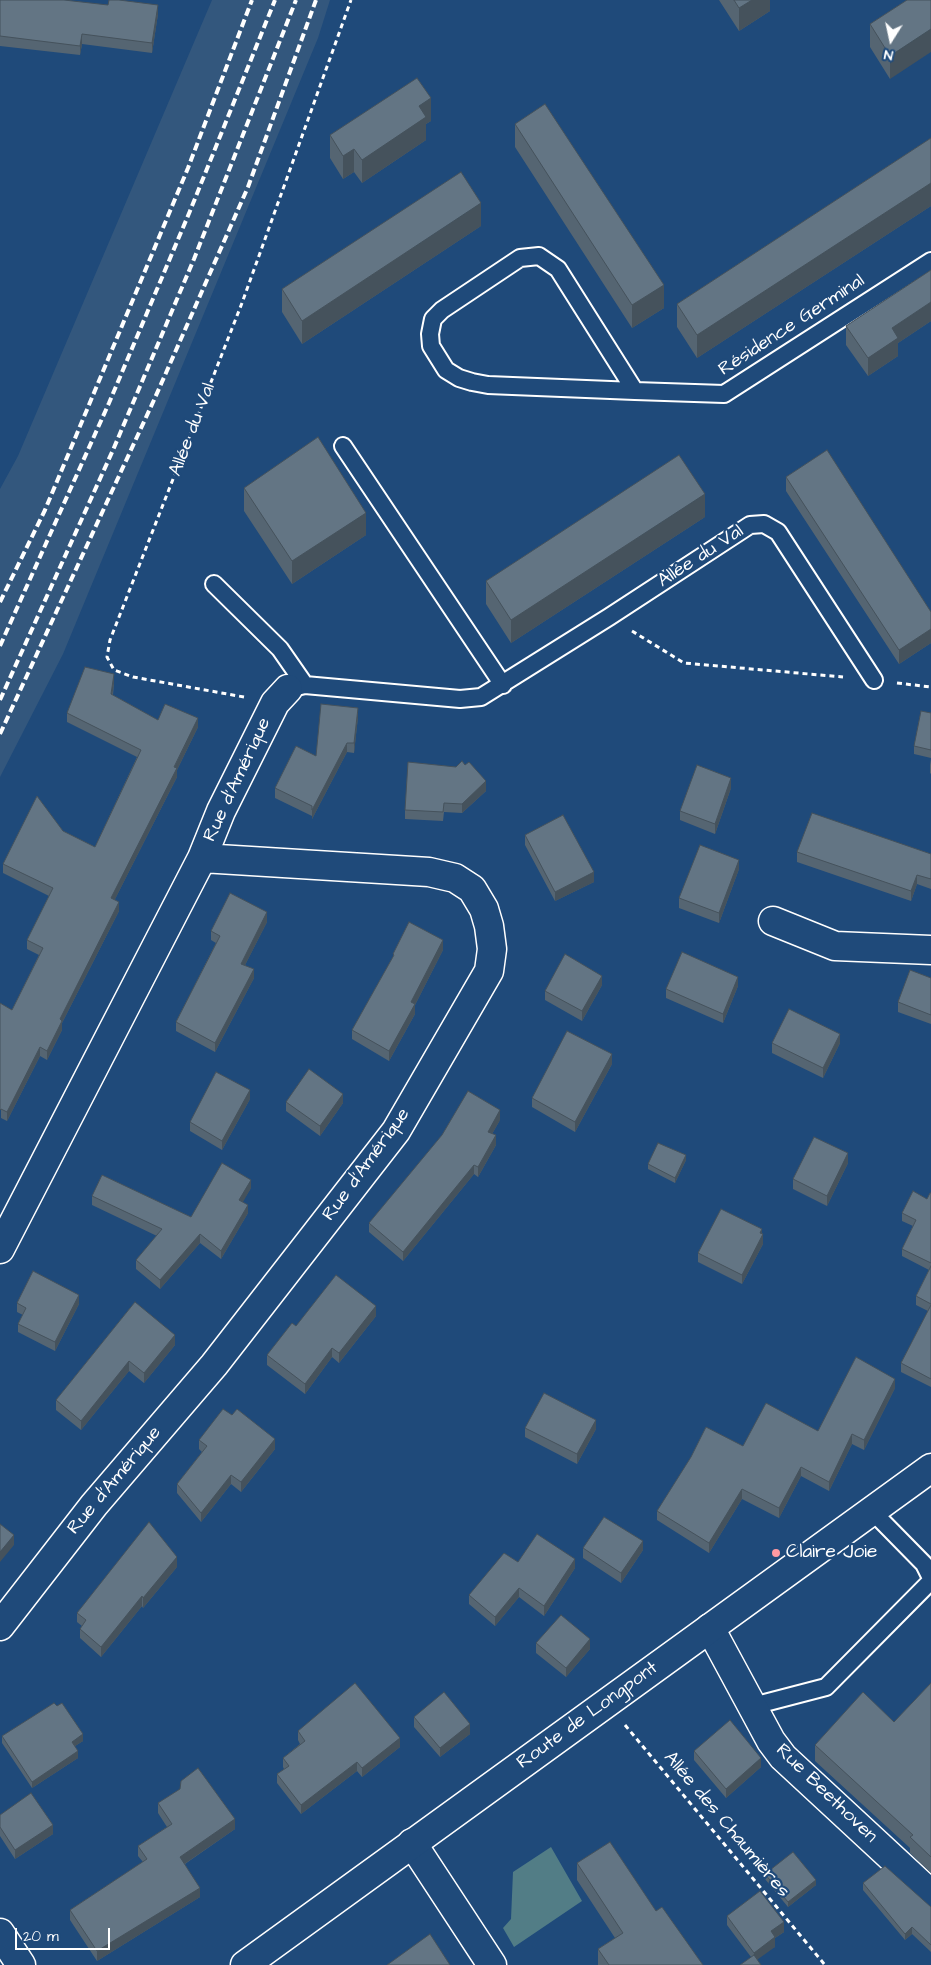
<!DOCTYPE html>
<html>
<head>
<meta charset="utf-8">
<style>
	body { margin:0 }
	#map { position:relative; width:931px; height:1965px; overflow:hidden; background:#1f4a7a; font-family:"Architects Daughter",sans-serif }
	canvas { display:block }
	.north { position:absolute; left:866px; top:15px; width:50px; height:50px; -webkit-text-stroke:4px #1f4a7a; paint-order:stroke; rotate:190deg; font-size:14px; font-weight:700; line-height:20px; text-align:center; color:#fff }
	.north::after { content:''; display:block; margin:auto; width:18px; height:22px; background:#fff; clip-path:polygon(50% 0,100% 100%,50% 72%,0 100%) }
	.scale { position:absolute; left:15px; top:1928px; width:95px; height:22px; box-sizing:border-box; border:2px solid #fff; border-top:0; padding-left:6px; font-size:15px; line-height:18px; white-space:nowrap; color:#fff; -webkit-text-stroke:4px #1f4a7a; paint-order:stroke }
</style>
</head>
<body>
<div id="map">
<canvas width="931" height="1965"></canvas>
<div class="north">N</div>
<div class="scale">20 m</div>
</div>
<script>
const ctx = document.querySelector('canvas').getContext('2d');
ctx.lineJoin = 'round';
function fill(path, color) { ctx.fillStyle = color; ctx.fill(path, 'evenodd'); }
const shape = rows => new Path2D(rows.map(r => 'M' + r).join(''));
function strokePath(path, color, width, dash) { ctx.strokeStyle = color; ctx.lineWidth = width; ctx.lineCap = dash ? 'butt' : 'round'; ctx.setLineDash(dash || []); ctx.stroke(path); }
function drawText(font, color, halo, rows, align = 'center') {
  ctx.font = font + ' "Architects Daughter",sans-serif'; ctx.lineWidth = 4.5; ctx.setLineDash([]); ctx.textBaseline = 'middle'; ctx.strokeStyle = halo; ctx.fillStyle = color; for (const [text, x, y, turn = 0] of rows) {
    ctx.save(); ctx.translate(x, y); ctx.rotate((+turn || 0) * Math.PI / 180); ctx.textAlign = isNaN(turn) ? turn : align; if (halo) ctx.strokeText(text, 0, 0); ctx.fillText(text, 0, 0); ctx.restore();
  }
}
const built = shape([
	[212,0,330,0,318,38,63,654,0,777,0,489,18,456]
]);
const green = shape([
	[551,1847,582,1901,514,1947,503,1928,511,1919,513,1872]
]);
const path = shape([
	[632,631,684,663,843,677],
	[897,683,931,687],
	[244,697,133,677,114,670,107,657,110,640,242,303,351,0],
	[625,1725,825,1965]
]);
const lane = shape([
	[635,391,558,269,539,256,520,258,442,310,433,319,430,334,431,346,446,370,459,378,472,382,488,385,635,391,724,394,931,261],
	[343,446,503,685],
	[214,584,280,649,305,685],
	[288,689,305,685,460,699,481,697,609,617,750,525,764,524,778,532,874,680],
	[872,1511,924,1564,931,1578],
	[753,1706,826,1687,931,1581]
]);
const street = shape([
	[773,921,835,946,931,950],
	[0,1249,202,858,221,811,275,703,288,689],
	[0,1626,94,1505,214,1365,396,1131,489,971,492,949,489,926,484,909,472,889,455,878,429,872,202,858],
	[710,1628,771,1741,783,1757,931,1894],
	[412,1843,492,1965],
	[0,1933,21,1965]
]);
const secondary = shape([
	[245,1965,931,1468]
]);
const rail = shape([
	[0,602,45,510,188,168,252,0],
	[0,646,109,403,190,211,275,0],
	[0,700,113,450,194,259,296,0],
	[0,734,154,400,248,187,316,0]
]);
const wall = shape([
	[0,0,158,14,152,53,82,44,80,55,0,46],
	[719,0,770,0,770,11,739,31],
	[907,0,890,79,870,47,870,24],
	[431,121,426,124,426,140,362,183,354,172,343,179,330,158,330,135],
	[515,124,664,308,632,328,515,147],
	[931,138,931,206,697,358,677,327,677,304],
	[481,226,302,344,282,312,282,289],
	[931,270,931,321,898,343,898,356,868,376,846,345,846,326],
	[786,477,931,612,931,643,899,664,786,491],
	[244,488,366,535,292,584,244,511],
	[705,517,511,643,486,604,486,581],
	[114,683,113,695,158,720,198,727,177,770,177,777,115,899,119,911,62,1023,62,1030,47,1060,40,1056,7,1121,1,1118,0,1003,12,1010,39,955,27,949,27,940,49,896,3,873,3,864,63,831,95,847,137,757,67,722,67,713],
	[931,713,931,758,914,754,914,746],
	[358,717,354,753,347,752,312,819,312,816,275,798,275,788,316,756],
	[931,759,931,774,930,773,930,765],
	[465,765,486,791,462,813,444,812,443,821,405,819,405,810,456,767],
	[731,788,715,834,680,820,680,811],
	[525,835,594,882,555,901,525,845],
	[797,852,931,854,931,889,917,884,911,901,797,862],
	[739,869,719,923,679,908,679,898],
	[267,922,245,965,254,978,215,1052,176,1031,176,1022,216,943,211,940,211,931],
	[443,950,415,1005,415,1014,389,1061,352,1039,352,1030,393,957,393,954],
	[931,978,931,1024,898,1012,898,1002],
	[602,985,582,1021,545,1000,545,991],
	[738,986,723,1023,666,998,666,989],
	[772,1043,840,1043,823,1078,772,1053],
	[612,1064,575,1132,532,1107,532,1098],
	[250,1099,222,1150,190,1131,190,1122],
	[286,1102,343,1103,320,1136,286,1111],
	[500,1120,492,1134,496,1145,478,1177,474,1174,403,1261,369,1232,369,1223],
	[686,1160,675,1183,648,1169,648,1164],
	[848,1163,827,1206,793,1189,793,1179],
	[251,1188,242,1202,248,1213,221,1259,200,1243,160,1289,136,1269,136,1260,157,1236,92,1205,92,1196,191,1217],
	[931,1193,931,1387,901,1372,901,1363,928,1311,916,1305,916,1296,929,1270,902,1256,902,1249,913,1226,902,1221,902,1213,927,1199],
	[762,1234,763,1244,742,1284,698,1262,698,1253],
	[135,1302,175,1345,144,1383,129,1371,81,1430,56,1410,56,1400],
	[17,1303,79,1304,55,1351,18,1332,18,1324,23,1315,17,1312],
	[376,1316,339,1363,332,1357,305,1394,267,1365,267,1355,296,1326],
	[895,1388,864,1450,852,1444,829,1491,801,1476,779,1518,742,1499,709,1553,657,1520,657,1511,743,1446,818,1431],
	[232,1415,275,1449,241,1492,231,1484,201,1522,177,1493,177,1484,202,1452,199,1449,199,1440],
	[525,1428,596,1429,577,1464,525,1437],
	[583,1548,643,1550,621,1583,583,1558],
	[518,1562,575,1568,544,1616,519,1597,495,1626,469,1604,469,1595],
	[177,1567,143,1608,142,1606,101,1657,80,1638,80,1629,82,1626,77,1622,77,1613],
	[536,1643,590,1649,566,1677,536,1653],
	[931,1683,931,1873,910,1853,910,1848,815,1761,815,1745,894,1722],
	[414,1717,470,1734,440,1757,414,1727],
	[298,1731,400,1747,362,1777,357,1771,301,1814,277,1783,277,1774,284,1769,283,1767,283,1758,300,1744,298,1740],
	[2,1736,83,1741,75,1746,78,1758,32,1788,2,1743],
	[694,1751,761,1767,726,1798,694,1760],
	[158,1803,235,1829,185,1864,200,1897,97,1961,70,1920,70,1910,143,1862,138,1856,138,1846,167,1827,158,1813],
	[0,1815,53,1834,15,1859,0,1836],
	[577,1863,656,1911,703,1965,598,1965,598,1949,615,1938,577,1880],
	[765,1874,816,1885,788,1907,765,1879],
	[863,1883,931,1907,931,1952,912,1934,905,1940,863,1890],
	[727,1916,784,1932,775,1938,775,1947,751,1957,727,1925]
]);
const shadedWall = shape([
	[752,0,770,0,770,11,739,31,739,8],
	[158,5,158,14,152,53,152,43],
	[931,29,931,52,890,79,890,56],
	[82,34,82,44,80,55,80,46],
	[431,98,431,121,426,124,426,140,362,183,362,160,419,106],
	[354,149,354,172,343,179,343,156],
	[931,183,931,206,697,358,697,335],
	[481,203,481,226,302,344,302,321],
	[664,285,664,308,632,328,632,305],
	[931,302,931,321,898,343,898,356,868,376,868,358,892,328],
	[705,494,705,517,511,643,511,620],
	[366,513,366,535,292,584,292,561],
	[931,629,931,643,899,664,899,650],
	[114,674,114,683,111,703,111,694],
	[358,708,358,717,354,753,354,743],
	[198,718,198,727,177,770,177,777,111,907,111,898],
	[347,743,347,752,312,819,312,810],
	[731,778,731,788,715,834,715,824],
	[486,781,486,791,462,813,462,804],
	[739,860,739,869,719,923,719,913],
	[594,872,594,882,555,901,555,892],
	[917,875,917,884,911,901,911,891],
	[119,902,119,911,62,1023,62,1030,47,1060,47,1051,60,1019],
	[267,912,267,922,241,973,241,964],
	[443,940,443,950,415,1005,415,1014,389,1061,389,1051,411,1002],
	[254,969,254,978,215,1052,215,1043],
	[602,976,602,985,582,1021,582,1011],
	[738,977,738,986,723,1023,723,1014],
	[840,1034,840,1043,823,1078,823,1068],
	[40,1047,40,1056,7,1121,7,1112],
	[612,1054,612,1064,575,1132,575,1122],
	[250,1090,250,1099,222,1150,222,1141],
	[343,1094,343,1103,320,1136,320,1126],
	[500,1110,500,1120,488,1141,488,1132],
	[496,1135,496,1145,478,1177,478,1167],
	[848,1153,848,1163,827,1206,827,1196],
	[686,1155,686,1160,675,1183,675,1178],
	[474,1165,474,1174,403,1261,403,1252],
	[251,1180,251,1188,239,1209,239,1200],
	[248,1205,248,1213,221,1259,221,1251],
	[762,1229,762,1236,763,1234,763,1244,742,1284,742,1275],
	[200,1234,200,1243,160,1289,160,1280],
	[79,1295,79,1304,55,1351,55,1342],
	[376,1306,376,1316,339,1363,339,1353],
	[175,1335,175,1345,144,1383,144,1373],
	[332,1348,332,1357,305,1394,305,1384],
	[129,1361,129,1371,81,1430,81,1421],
	[895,1379,895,1388,864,1450,864,1440],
	[596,1420,596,1429,577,1464,577,1454],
	[852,1434,852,1444,829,1491,829,1482],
	[275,1439,275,1449,241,1492,241,1482],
	[801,1467,801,1476,779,1518,779,1508],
	[231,1475,231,1484,201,1522,201,1513],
	[742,1489,742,1499,709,1553,709,1543],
	[14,1535,14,1545,0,1562,0,1552],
	[643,1541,643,1550,621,1583,621,1573],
	[177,1557,177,1567,143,1608,143,1598],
	[575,1559,575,1568,544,1616,544,1606],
	[519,1588,519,1597,495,1626,495,1617],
	[142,1596,142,1606,101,1657,101,1647],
	[590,1639,590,1649,566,1677,566,1668],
	[470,1724,470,1734,440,1757,440,1748],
	[83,1734,83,1741,72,1748,72,1742],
	[400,1738,400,1747,362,1777,362,1768],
	[78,1751,78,1758,32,1788,32,1782],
	[761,1758,761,1767,726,1798,726,1789],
	[357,1762,357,1771,301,1814,301,1805],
	[235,1819,235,1829,180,1867,180,1857],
	[53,1825,53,1834,15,1859,15,1850],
	[816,1880,816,1885,788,1907,788,1902],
	[200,1888,200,1897,97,1961,97,1951],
	[784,1922,784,1932,775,1938,775,1947,754,1962,754,1953,771,1931],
	[912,1927,912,1934,905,1940,905,1934]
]);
const building = shape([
	[0,0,64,0,108,5,109,0,119,0,158,5,152,43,82,34,80,46,0,36,0,0],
	[734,0,752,0,739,8,734,0],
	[907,0,931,0,931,29,890,56,870,24,907,0],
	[417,78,431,98,419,106,426,117,362,160,354,149,343,156,330,135,417,78],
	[545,104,664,285,632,305,515,124,545,104],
	[931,138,931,183,697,335,677,304,931,138],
	[461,172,481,203,302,321,282,289,461,172],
	[931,270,931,302,892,328,898,338,868,358,846,326,931,270],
	[318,437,366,513,292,561,244,488,318,437],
	[827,450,931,612,931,629,899,650,786,477,827,450],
	[679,455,705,494,511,620,486,581,679,455],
	[85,667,114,674,111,694,158,720,165,704,198,718,174,767,177,768,111,898,119,902,60,1019,62,1021,47,1051,40,1047,7,1112,1,1109,0,1110,0,1003,12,1010,43,948,27,940,53,888,3,864,37,796,63,831,95,847,141,750,67,713,85,667],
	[321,704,358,708,354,743,347,743,312,810,312,806,275,788,296,746,316,756,321,704],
	[921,711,931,713,931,750,914,746,921,711],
	[462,761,465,765,469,762,486,781,462,804,444,803,443,812,405,810,408,762,456,767,462,761],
	[697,765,731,778,715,824,680,811,697,765],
	[812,813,931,854,931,879,917,875,911,891,797,852,812,813],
	[563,815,594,872,555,892,525,835,563,815],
	[700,845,739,860,719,913,679,898,700,845],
	[230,893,267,912,241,964,254,969,215,1043,176,1022,220,936,211,931,230,893],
	[409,922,443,940,411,1002,415,1004,389,1051,352,1030,394,955,393,954,409,922],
	[682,952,738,977,723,1014,666,989,682,952],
	[565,954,602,976,582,1011,545,991,565,954],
	[910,970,931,978,931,1015,898,1002,910,970],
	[789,1009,840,1034,823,1068,772,1043,789,1009],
	[567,1031,612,1054,575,1122,532,1098,567,1031],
	[309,1069,343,1094,320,1126,286,1102,309,1069],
	[216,1072,250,1090,222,1141,190,1122,216,1072],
	[468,1091,500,1110,488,1132,496,1135,478,1167,474,1165,403,1252,369,1223,442,1135,468,1091],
	[814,1137,848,1153,827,1196,793,1179,814,1137],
	[658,1143,686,1155,675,1178,648,1164,658,1143],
	[222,1163,251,1180,239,1200,248,1205,221,1251,200,1234,160,1280,136,1260,162,1229,92,1196,102,1175,191,1217,222,1163],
	[913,1191,927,1199,930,1193,931,1193,931,1263,902,1249,916,1220,902,1213,913,1191],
	[721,1209,762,1229,760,1233,763,1234,742,1275,698,1253,721,1209],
	[931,1266,931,1304,916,1296,931,1266],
	[33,1271,79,1295,55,1342,18,1324,26,1308,17,1303,33,1271],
	[336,1275,376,1306,339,1353,332,1348,305,1384,267,1355,292,1323,296,1326,336,1275],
	[135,1302,175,1335,144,1373,129,1361,81,1421,56,1400,135,1302],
	[931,1305,931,1379,901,1363,931,1305],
	[856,1357,895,1379,864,1440,852,1434,829,1482,801,1467,779,1508,742,1489,709,1543,657,1511,691,1457,706,1427,743,1446,766,1403,818,1431,856,1357],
	[544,1393,596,1420,577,1454,525,1428,544,1393],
	[223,1409,232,1415,237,1409,275,1439,241,1482,231,1475,201,1513,177,1484,207,1446,199,1440,223,1409],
	[604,1517,643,1541,621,1573,583,1548,604,1517],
	[149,1522,177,1557,143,1598,142,1596,101,1647,80,1629,86,1620,77,1613,149,1522],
	[0,1524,14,1535,0,1552,0,1524],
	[537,1534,575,1559,544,1606,519,1588,495,1617,469,1595,504,1553,518,1562,537,1534],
	[561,1615,590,1639,566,1668,536,1643,561,1615],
	[355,1683,400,1738,362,1768,357,1762,301,1805,277,1774,289,1766,283,1758,305,1741,298,1731,355,1683],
	[931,1683,931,1857,910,1837,913,1835,815,1745,863,1692,894,1722,931,1683],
	[444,1692,470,1724,440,1748,414,1717,444,1692],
	[54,1703,57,1706,62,1703,83,1734,72,1742,78,1751,32,1782,2,1736,54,1703],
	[730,1720,761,1758,726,1789,694,1751,730,1720],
	[198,1768,235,1819,180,1857,200,1888,97,1951,70,1910,147,1859,138,1846,172,1824,158,1803,180,1789,181,1781,198,1768],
	[31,1793,53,1825,15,1850,0,1827,0,1815,31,1793],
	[610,1842,656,1911,662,1907,703,1965,609,1965,598,1949,623,1933,577,1863,610,1842],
	[793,1852,816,1880,788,1902,765,1874,793,1852],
	[885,1866,931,1907,931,1945,912,1927,905,1934,863,1883,885,1866],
	[760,1891,784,1922,771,1931,775,1937,754,1953,727,1916,760,1891],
	[430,1934,450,1965,387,1965,430,1934],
	[754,1955,761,1965,740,1965,754,1955]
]);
const markers = [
	[776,1553,5,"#ff9aa2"]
];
const streetNames = [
	["Résidence Germinal",792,326,-33],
	["Allée du Val",193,430,-69],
	["Allée du Val",701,557,-33],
	["Rue d'Amérique",238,780,-65],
	["Rue d'Amérique",367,1165,-54],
	["Rue d'Amérique",115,1481,-50],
	["Route de Longpont",588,1716,-36],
	["Rue Beethoven",826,1794,44],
	["Allée des Chaumières",726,1825,50]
];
const poiNames = [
	["Claire Joie",786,1553]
];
fill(built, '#33577d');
fill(green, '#527d86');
strokePath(lane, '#fff', 20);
strokePath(street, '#fff', 31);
strokePath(secondary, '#fff', 31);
strokePath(path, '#fff', 3, [5, 4]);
strokePath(lane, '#1f4a7a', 16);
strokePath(street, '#1f4a7a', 28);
strokePath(secondary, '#1f4a7a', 28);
strokePath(rail, '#fff', 4, [8, 4]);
fill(wall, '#556572');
fill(shadedWall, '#45525c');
fill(building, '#637584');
strokePath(building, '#45525c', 1);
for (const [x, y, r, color] of markers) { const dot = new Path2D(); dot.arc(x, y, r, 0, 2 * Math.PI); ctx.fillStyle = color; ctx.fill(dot); strokePath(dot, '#1f4a7a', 2); }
drawText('19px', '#fff', '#1f4a7a', streetNames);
drawText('19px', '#fff', '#1f4a7a', poiNames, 'left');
</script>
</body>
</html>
